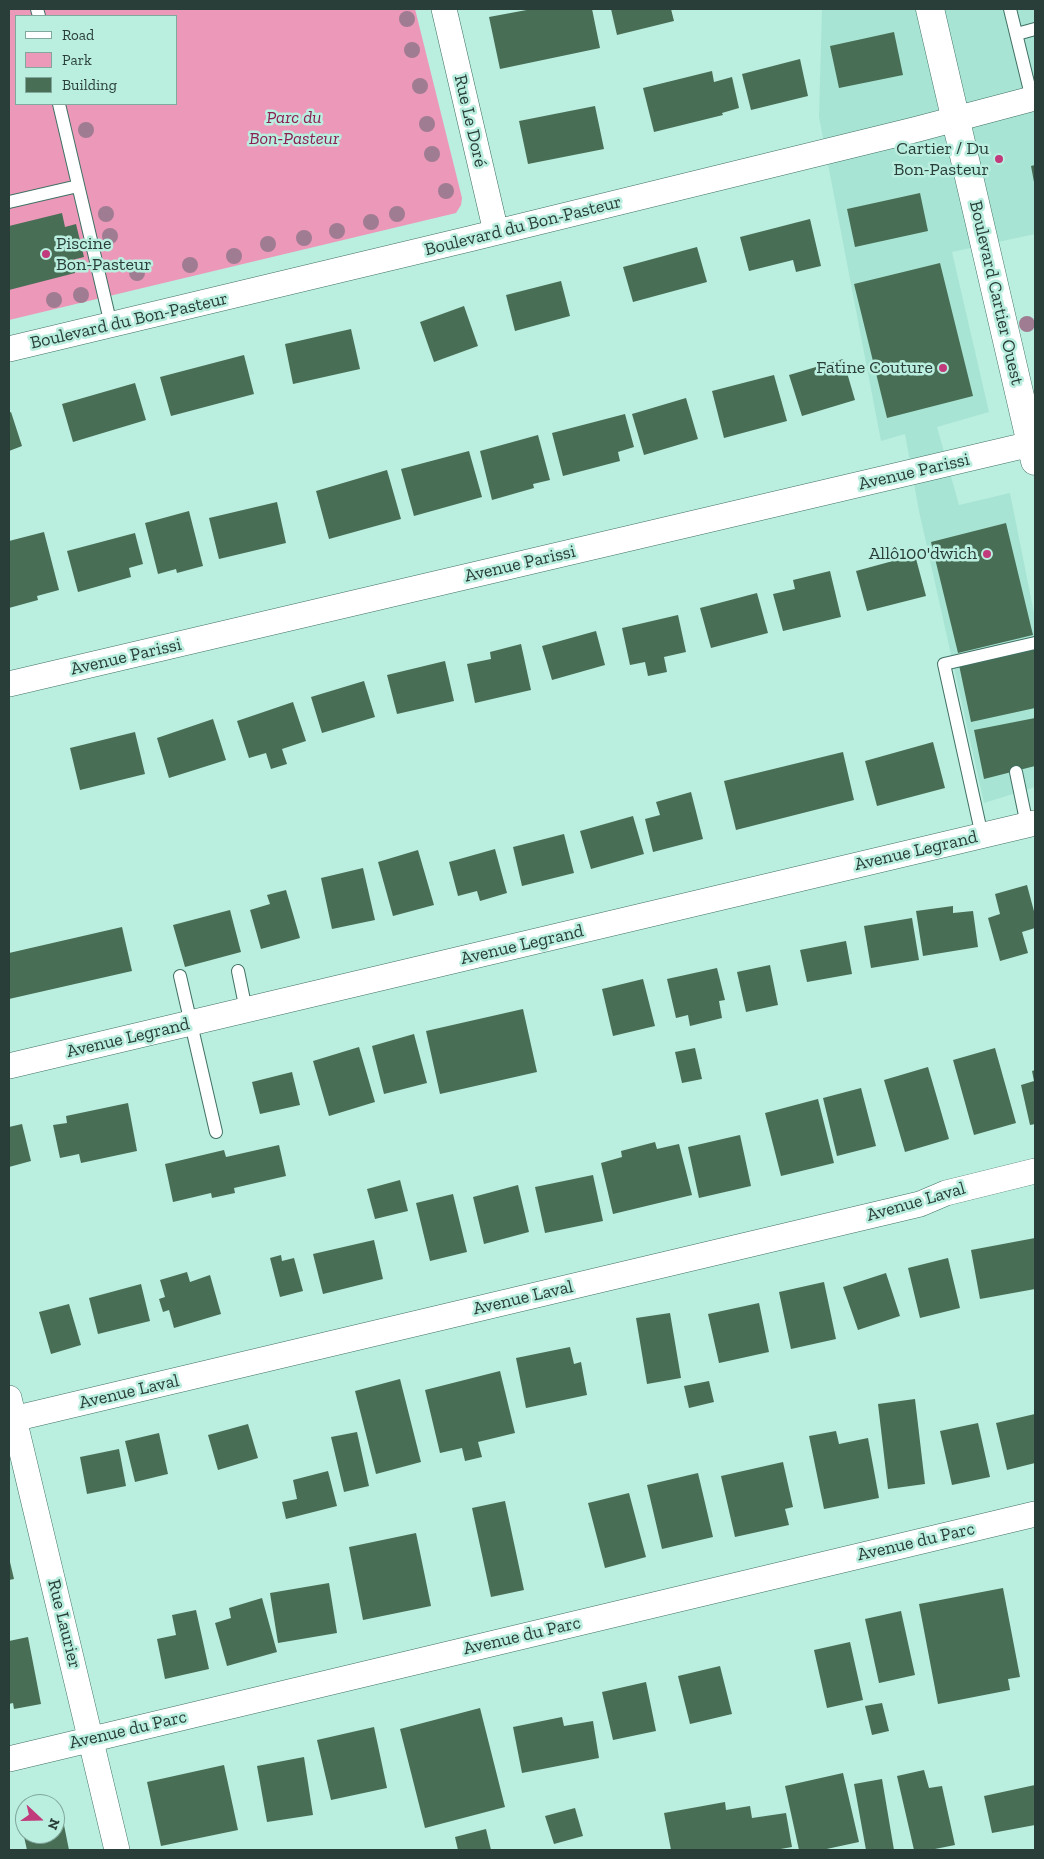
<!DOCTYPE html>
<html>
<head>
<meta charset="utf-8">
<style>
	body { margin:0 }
	#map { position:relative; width:1044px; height:1859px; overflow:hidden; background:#baeedf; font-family:"Zilla Slab",serif }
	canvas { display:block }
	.frame { position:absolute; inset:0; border:10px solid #293e38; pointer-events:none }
	.legend { position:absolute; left:15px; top:15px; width:162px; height:90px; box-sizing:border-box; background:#baeedf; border:1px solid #80a89c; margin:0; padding:6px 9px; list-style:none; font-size:15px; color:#293e38 }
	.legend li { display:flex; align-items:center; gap:10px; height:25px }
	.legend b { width:25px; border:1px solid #80a89c }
	.north { position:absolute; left:15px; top:1794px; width:50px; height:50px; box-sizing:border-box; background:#baeedf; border:1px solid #80a89c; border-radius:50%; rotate:111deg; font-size:14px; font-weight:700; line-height:20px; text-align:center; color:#293e38 }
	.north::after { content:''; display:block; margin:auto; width:18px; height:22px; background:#c13a7b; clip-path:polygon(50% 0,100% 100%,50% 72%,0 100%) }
</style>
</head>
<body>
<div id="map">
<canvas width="1044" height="1859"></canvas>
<div class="frame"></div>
<ul class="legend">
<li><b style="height:6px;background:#fff"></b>Road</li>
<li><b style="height:14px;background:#ec98b9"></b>Park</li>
<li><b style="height:14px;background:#496e56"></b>Building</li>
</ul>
<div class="north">N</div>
</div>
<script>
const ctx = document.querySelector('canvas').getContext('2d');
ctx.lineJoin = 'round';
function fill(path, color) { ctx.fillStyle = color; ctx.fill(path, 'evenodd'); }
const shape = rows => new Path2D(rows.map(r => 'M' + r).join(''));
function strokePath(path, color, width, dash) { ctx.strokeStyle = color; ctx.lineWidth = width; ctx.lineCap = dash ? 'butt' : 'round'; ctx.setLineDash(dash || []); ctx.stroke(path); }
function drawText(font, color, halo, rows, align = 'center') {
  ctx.font = font + ' "Zilla Slab",serif'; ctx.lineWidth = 5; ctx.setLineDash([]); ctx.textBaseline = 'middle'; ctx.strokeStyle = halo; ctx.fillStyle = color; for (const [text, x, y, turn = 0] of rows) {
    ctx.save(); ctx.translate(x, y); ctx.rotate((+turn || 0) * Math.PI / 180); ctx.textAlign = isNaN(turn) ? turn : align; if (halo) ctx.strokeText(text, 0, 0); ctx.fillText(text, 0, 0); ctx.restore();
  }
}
const built = shape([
	[822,9,1035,9,1035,234,952,252,989,412,937,427,959,505,1010,493,1035,618,1035,787,984,803,919,511,905,434,881,441,819,117]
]);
const green = shape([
	[9,9,415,9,462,198,461,205,456,213,9,320],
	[16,16,176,16,176,104,16,104]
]);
const building = shape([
	[532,9,592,9,600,48,500,69,489,17],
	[611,9,671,9,674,21,617,35],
	[894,32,903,75,839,88,830,46],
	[800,59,808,96,751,110,742,74],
	[712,71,714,82,732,77,739,108,722,113,723,115,654,132,643,88],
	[595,106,604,149,528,164,519,121],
	[1035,165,1035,182,1034,182,1031,166],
	[920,193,928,231,855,247,847,209],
	[62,213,65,227,76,224,84,257,72,260,75,273,9,290,9,226],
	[810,219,821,266,796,272,793,260,749,271,740,237],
	[697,247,707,282,633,302,623,267],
	[940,263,973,396,887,418,854,284],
	[561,281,570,316,515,331,506,295],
	[464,306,478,346,434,362,420,322],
	[351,329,360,369,293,384,285,344],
	[244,355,254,394,171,416,160,377],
	[843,359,855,400,802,416,789,375],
	[774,375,787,421,724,438,712,391],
	[135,383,146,420,73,442,62,404],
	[686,398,698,439,644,455,632,414],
	[11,412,22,446,9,451,9,413],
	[625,414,634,447,618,452,620,461,563,476,552,433],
	[538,435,550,480,533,484,534,488,492,500,480,451],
	[469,451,482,497,414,516,401,469],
	[387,470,401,519,329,539,316,491],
	[277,502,286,543,219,559,209,518],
	[189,511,203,566,177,573,176,569,158,574,145,523],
	[1006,523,1033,635,958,653,931,542],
	[44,532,59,590,37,596,38,600,9,608,9,541],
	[135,533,143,564,129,568,131,577,78,592,67,551],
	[915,555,926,596,867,611,856,571],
	[830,571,841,617,783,631,773,594,795,589,793,580],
	[757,593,768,633,711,648,700,608],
	[678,615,686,652,664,657,667,672,648,676,645,662,630,665,622,628],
	[596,631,605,665,552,680,542,646],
	[521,644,531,690,475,703,467,664,491,659,490,652],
	[1035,649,1035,708,971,722,959,665],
	[445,661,454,701,397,714,387,675],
	[364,681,375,717,322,733,311,697],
	[293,702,306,741,282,749,287,764,271,769,266,753,249,758,237,721],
	[1035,718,1035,766,984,779,974,730],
	[213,719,226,760,169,778,157,738],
	[135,732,145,774,80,790,70,748],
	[933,742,945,788,877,806,865,761],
	[843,752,854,800,736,830,724,781],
	[691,792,703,839,653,852,645,819,660,815,656,802],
	[633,816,644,854,591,869,580,831],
	[564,834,574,873,522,886,513,847],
	[495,849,507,893,480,901,477,891,458,896,449,862],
	[418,850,434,905,393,916,378,862],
	[363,868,375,920,332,929,321,878],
	[1027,885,1035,915,1035,928,1022,932,1028,953,1000,961,988,918,1000,914,995,894],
	[286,890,300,938,261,949,250,910,270,904,267,895],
	[953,906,953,913,973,911,978,947,923,956,916,911],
	[230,910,241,952,185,967,173,925],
	[912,918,919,960,871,968,864,926],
	[122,927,132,971,9,999,9,953],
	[846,941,852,974,807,982,800,950],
	[770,965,778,1005,746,1012,737,972],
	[717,968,725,1000,719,1001,722,1018,690,1026,688,1015,676,1018,667,979],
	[643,979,655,1026,613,1036,602,989],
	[523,1009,537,1072,440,1094,426,1031],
	[414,1034,427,1083,384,1094,372,1046],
	[359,1047,375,1102,329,1116,313,1061],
	[695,1048,702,1079,682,1083,675,1052],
	[995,1048,1016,1123,974,1135,953,1060],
	[928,1067,949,1139,905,1152,884,1080],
	[1035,1070,1035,1124,1030,1125,1021,1085,1034,1081,1032,1071],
	[292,1072,300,1105,260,1114,252,1082],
	[861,1088,876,1146,837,1156,823,1098],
	[818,1099,834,1163,781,1176,765,1113],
	[128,1103,137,1151,81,1163,79,1154,60,1158,53,1125,67,1123,66,1116],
	[22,1124,31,1161,9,1167,9,1127],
	[740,1135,751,1186,699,1198,688,1147],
	[655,1142,657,1149,679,1144,692,1195,613,1214,601,1163,622,1157,621,1151],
	[279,1145,286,1176,234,1188,235,1193,212,1198,211,1193,173,1202,165,1164,224,1150,226,1157],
	[593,1175,603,1221,545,1233,535,1187],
	[400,1180,408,1211,375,1219,367,1189],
	[518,1185,529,1232,484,1244,473,1197],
	[453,1194,467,1252,430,1261,416,1203],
	[1035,1238,1035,1289,980,1299,971,1250],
	[374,1240,383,1279,323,1294,313,1254],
	[281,1255,282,1261,294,1258,303,1291,280,1297,270,1258],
	[948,1258,960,1308,920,1318,908,1268],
	[187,1272,190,1282,210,1275,221,1314,174,1328,169,1310,163,1312,159,1299,165,1297,160,1280],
	[886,1273,900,1316,858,1330,843,1287],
	[824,1282,836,1339,791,1349,779,1292],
	[141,1284,150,1321,98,1334,89,1298],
	[759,1303,769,1352,719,1363,708,1314],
	[69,1304,81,1345,51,1354,39,1312],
	[670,1313,681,1378,647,1384,636,1318],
	[570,1347,574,1364,581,1362,587,1395,526,1408,516,1358],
	[500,1371,515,1433,478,1442,482,1457,465,1461,462,1448,440,1453,425,1390],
	[400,1379,421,1462,376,1474,355,1391],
	[709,1381,714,1402,689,1408,684,1386],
	[915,1399,925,1484,888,1489,878,1404],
	[1035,1414,1035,1463,1007,1470,996,1423],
	[978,1423,990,1477,952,1485,940,1431],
	[248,1424,258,1458,218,1470,208,1435],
	[836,1431,839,1444,868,1438,879,1498,824,1509,809,1436],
	[357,1432,369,1486,344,1492,331,1437],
	[159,1433,168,1474,135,1482,125,1441],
	[119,1449,126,1486,87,1494,80,1457],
	[783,1462,793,1507,785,1509,789,1525,735,1537,721,1476],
	[328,1471,337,1506,286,1519,282,1502,297,1499,293,1480],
	[698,1473,713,1537,662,1549,647,1485],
	[629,1493,646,1557,605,1568,588,1503],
	[505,1501,524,1590,491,1597,472,1508],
	[416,1533,431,1606,363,1620,349,1547],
	[9,1562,10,1562,14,1579,9,1580],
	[329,1583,337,1633,278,1643,270,1593],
	[1003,1588,1020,1677,1008,1679,1010,1690,938,1704,919,1604],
	[262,1598,277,1652,227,1666,215,1623,231,1618,229,1608],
	[196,1610,209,1669,165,1679,157,1639,176,1635,172,1615],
	[901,1611,915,1675,879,1683,865,1619],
	[28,1637,41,1704,14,1709,13,1703,9,1704,9,1641],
	[850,1642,863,1700,827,1708,814,1650],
	[720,1666,732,1714,690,1724,678,1676],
	[646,1682,656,1731,613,1740,602,1692],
	[882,1703,889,1731,872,1735,865,1706],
	[480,1708,505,1807,425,1828,400,1729],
	[562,1717,564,1726,593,1721,599,1758,522,1773,513,1727],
	[374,1727,387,1788,331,1800,317,1740],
	[304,1757,313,1815,267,1822,257,1766],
	[224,1765,238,1830,161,1846,147,1782],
	[924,1770,929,1788,942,1786,955,1845,930,1850,914,1850,897,1776],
	[843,1773,859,1842,822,1850,799,1850,785,1786],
	[882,1779,894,1850,866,1850,854,1784],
	[1035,1785,1035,1825,992,1833,984,1796],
	[725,1802,726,1810,750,1806,752,1818,786,1813,792,1847,775,1850,671,1850,664,1813],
	[60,1805,69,1850,27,1850,19,1814,25,1813,25,1834,55,1834,55,1806],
	[575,1808,583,1836,554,1844,545,1816],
	[486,1829,491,1850,458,1850,455,1837]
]);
const lane = shape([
	[37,9,39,16],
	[1010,9,1032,99],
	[1017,34,1035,29],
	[59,104,111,325],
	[9,202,78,186],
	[1016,772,1027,825],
	[982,836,944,664,1035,643],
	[238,971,246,1010],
	[180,976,216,1132]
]);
const street = shape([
	[444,9,496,232],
	[9,349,469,239,914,130,1035,98],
	[9,684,1031,444],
	[9,1066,1035,823],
	[9,1398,117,1850],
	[9,1420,920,1204,946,1193,1035,1171],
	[9,1759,1035,1514]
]);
const secondary = shape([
	[930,9,1035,461]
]);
const trees = [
	[407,19],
	[412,50],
	[420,86],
	[427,124],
	[86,130],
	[432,154],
	[446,191],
	[106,214],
	[397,214],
	[371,222],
	[337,231],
	[110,236],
	[304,238],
	[268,244],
	[234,256],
	[190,265],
	[137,273],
	[81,295],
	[54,300],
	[1027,324]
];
const markers = [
	[999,159,5,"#c13a7b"],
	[46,254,5,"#c13a7b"],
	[943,368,5,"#c13a7b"],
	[987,554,5,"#c13a7b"]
];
const parkNames = [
	["Parc du",294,118],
	["Bon-Pasteur",294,139]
];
const streetNames = [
	["Rue Le Doré",470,121,77],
	["Boulevard du Bon-Pasteur",523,226,-14],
	["Boulevard Cartier Ouest",996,293,77],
	["Boulevard du Bon-Pasteur",129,321,-13],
	["Avenue Parissi",914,472,-13],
	["Avenue Parissi",520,564,-13],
	["Avenue Parissi",126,657,-13],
	["Avenue Legrand",916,851,-13],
	["Avenue Legrand",522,945,-13],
	["Avenue Legrand",128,1038,-13],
	["Avenue Laval",916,1202,-16],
	["Avenue Laval",523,1298,-13],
	["Avenue Laval",129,1392,-13],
	["Avenue du Parc",916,1542,-13],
	["Rue Laurier",64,1624,76],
	["Avenue du Parc",522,1636,-13],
	["Avenue du Parc",128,1730,-13]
];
const poiNames = [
	["Cartier / Du",989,149],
	["Bon-Pasteur",989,170],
	["Piscine",56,244,"left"],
	["Bon-Pasteur",56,265,"left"],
	["Fatine Couture",933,368],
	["Allô100'dwich",977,554]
];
fill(built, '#a7e4d3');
fill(green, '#ec98b9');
fill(building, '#496e56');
strokePath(lane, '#407164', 14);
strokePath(street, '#407164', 26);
strokePath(secondary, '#407164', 29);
strokePath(lane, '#fff', 12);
strokePath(street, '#fff', 25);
strokePath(secondary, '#fff', 28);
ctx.fillStyle = '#a07c93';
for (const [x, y] of trees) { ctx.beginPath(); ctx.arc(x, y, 8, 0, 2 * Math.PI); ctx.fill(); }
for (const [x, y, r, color] of markers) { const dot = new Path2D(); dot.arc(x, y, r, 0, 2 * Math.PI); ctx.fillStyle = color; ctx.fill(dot); strokePath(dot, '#baeedf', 2); }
drawText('italic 18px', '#8a1f54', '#baeedf', parkNames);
drawText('18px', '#293e38', '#baeedf', streetNames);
drawText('18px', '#293e38', '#baeedf', poiNames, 'right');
</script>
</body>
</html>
